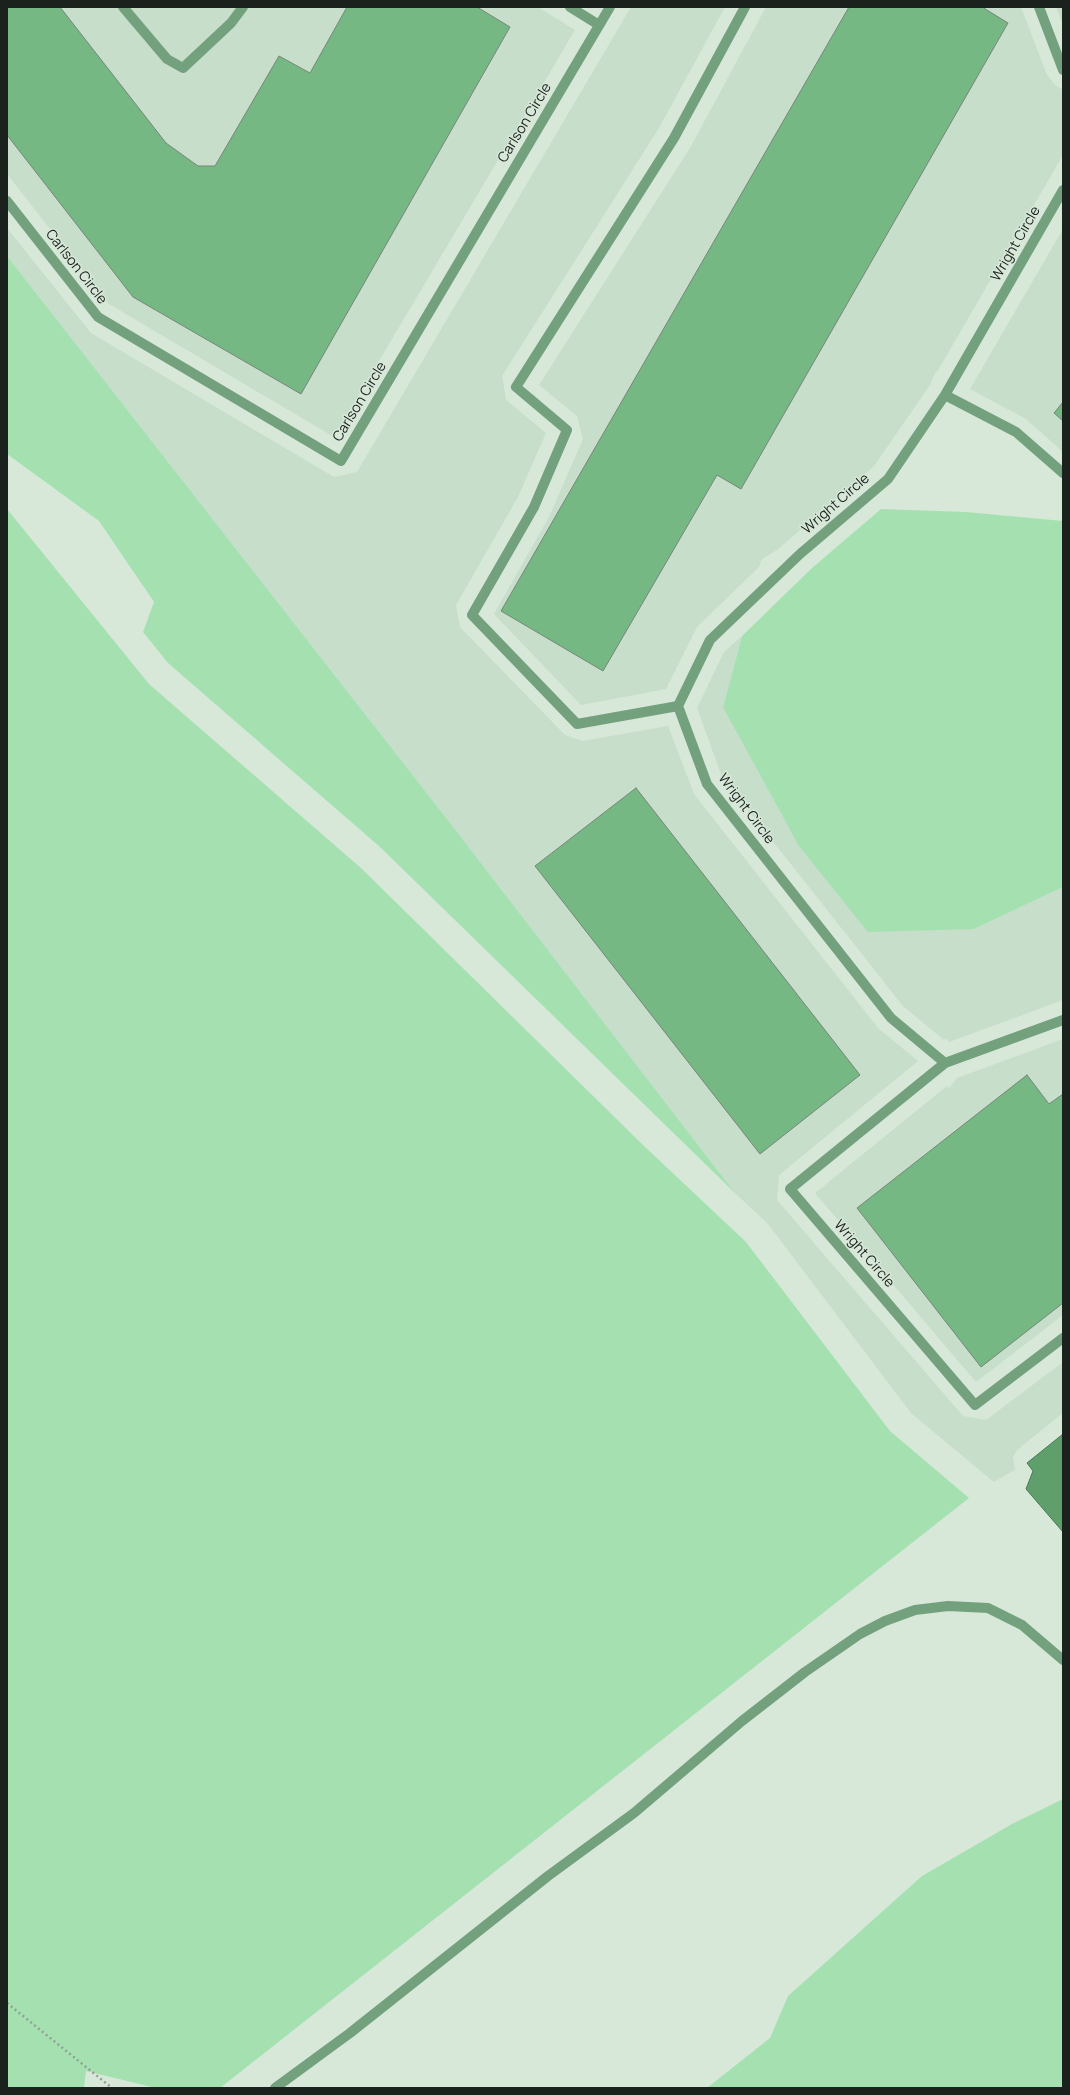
<!DOCTYPE html>
<html>
<head>
<meta charset="utf-8">
<style>
	body { margin:0 }
	#map { position:relative; width:1070px; height:2095px; overflow:hidden; background:#d7e8d9; font-family:Manrope,sans-serif }
	canvas { display:block }
	.frame { position:absolute; inset:0; border:8px solid #1b211c; pointer-events:none }
</style>
</head>
<body>
<div id="map">
<canvas width="1070" height="2095"></canvas>
<div class="frame"></div>
</div>
<script>
const ctx = document.querySelector('canvas').getContext('2d');
ctx.lineJoin = 'round';
function fill(path, color) { ctx.fillStyle = color; ctx.fill(path, 'evenodd'); }
const shape = rows => new Path2D(rows.map(r => 'M' + r).join(''));
function strokePath(path, color, width, dash) { ctx.strokeStyle = color; ctx.lineWidth = width; ctx.lineCap = dash ? 'butt' : 'round'; ctx.setLineDash(dash || []); ctx.stroke(path); }
function drawText(font, color, halo, rows, align = 'center') {
  ctx.font = font + ' Manrope,sans-serif'; ctx.lineWidth = 3; ctx.setLineDash([]); ctx.textBaseline = 'middle'; ctx.strokeStyle = halo; ctx.fillStyle = color; for (const [text, x, y, turn = 0] of rows) {
    ctx.save(); ctx.translate(x, y); ctx.rotate((+turn || 0) * Math.PI / 180); ctx.textAlign = isNaN(turn) ? turn : align; if (halo) ctx.strokeText(text, 0, 0); ctx.fillText(text, 0, 0); ctx.restore();
  }
}
const built = shape([
	[7,7,538,7,575,30,334,437,109,304,7,174],
	[631,7,725,7,659,128,502,376,506,400,546,433,518,497,456,605,460,627,565,735,582,741,668,726,694,794,878,1028,918,1061,779,1175,777,1200,963,1416,986,1420,1063,1362,1063,1413,1017,1450,1013,1457,1015,1470,994,1482,911,1413,768,1224,735,1193,447,819,7,256,7,228,91,333,334,477,357,472],
	[766,7,1021,7,1047,75,1055,85,1063,90,1063,155,937,372,936,371,930,385,874,466,777,550,762,559,759,567,697,627,666,689,581,705,494,614,549,517,583,439,577,416,539,385,690,148],
	[1056,7,1063,7,1063,25],
	[1063,229,1063,452,1026,419,970,389],
	[742,636,723,707,974,929,1063,887,1063,1000,949,1042,946,1038,944,1040,903,1006,722,777,697,708,724,652],
	[1063,1039,1063,1315,976,1382,815,1193,947,1086,949,1088,957,1078]
]);
const green = shape([
	[7,256,447,819,735,1193,380,847,168,663,143,632,154,602,99,521,7,454],
	[7,509,149,684,361,868,643,1145,746,1242,890,1431,969,1498,220,2088,156,2088,86,2071,84,2088,7,2088],
	[881,509,966,512,1063,521,1063,887,974,929,868,932,799,846,723,707,742,636,812,568],
	[1063,1799,1063,2088,707,2088,770,2038,788,1996,922,1876,1012,1824]
]);
const water = shape([
	[1063,1434,1063,1532,1026,1489,1033,1471,1027,1463,1063,1434]
]);
const building = shape([
	[7,7,60,7,166,143,198,166,215,166,279,56,310,73,347,7,477,7,510,27,301,394,133,297,7,135,7,7],
	[849,7,982,7,1008,23,741,489,717,475,603,671,501,611,849,7],
	[1063,402,1063,421,1054,413,1063,402],
	[636,788,860,1075,760,1154,535,866,636,788],
	[1027,1075,1049,1104,1063,1094,1063,1303,981,1367,857,1208,1027,1075]
]);
const path = shape([
	[7,2003,112,2088]
]);
const service = shape([
	[123,7,167,59,183,68,231,23,243,7],
	[275,2088,350,2033,548,1876,634,1813,742,1721,805,1672,860,1634,885,1621,915,1610,948,1606,988,1608,1022,1625,1063,1660]
]);
const minor = shape([
	[570,7,599,25],
	[1039,7,1063,70],
	[7,201,98,317,341,461,610,7],
	[945,395,1016,432,1063,473],
	[678,706,577,724,472,615,534,507,567,430,516,387,674,138,745,7],
	[1063,1020,945,1063,790,1189,975,1405,1063,1338],
	[945,1063,891,1018,707,784,678,706,710,640,800,554,888,479,945,395,1063,190]
]);
const streetNames = [
	["Carlson Circle",525,123,-59],
	["Wright Circle",1016,244,-60],
	["Carlson Circle",76,267,52],
	["Carlson Circle",360,402,-59],
	["Wright Circle",836,504,-41],
	["Wright Circle",746,809,53],
	["Wright Circle",864,1254,49]
];
fill(built, '#c6deca');
fill(green, '#a5e1b0');
fill(water, '#5e9f6c');
strokePath(water, '#4a7954', 1);
fill(building, '#76b883');
strokePath(building, '#778779', 1);
strokePath(path, '#929f94', 2.5, [2, 3]);
strokePath(service, '#74a17d', 10);
strokePath(minor, '#74a17d', 10);
drawText('14px', '#1b211c', '#d7e8d9', streetNames);
</script>
</body>
</html>
